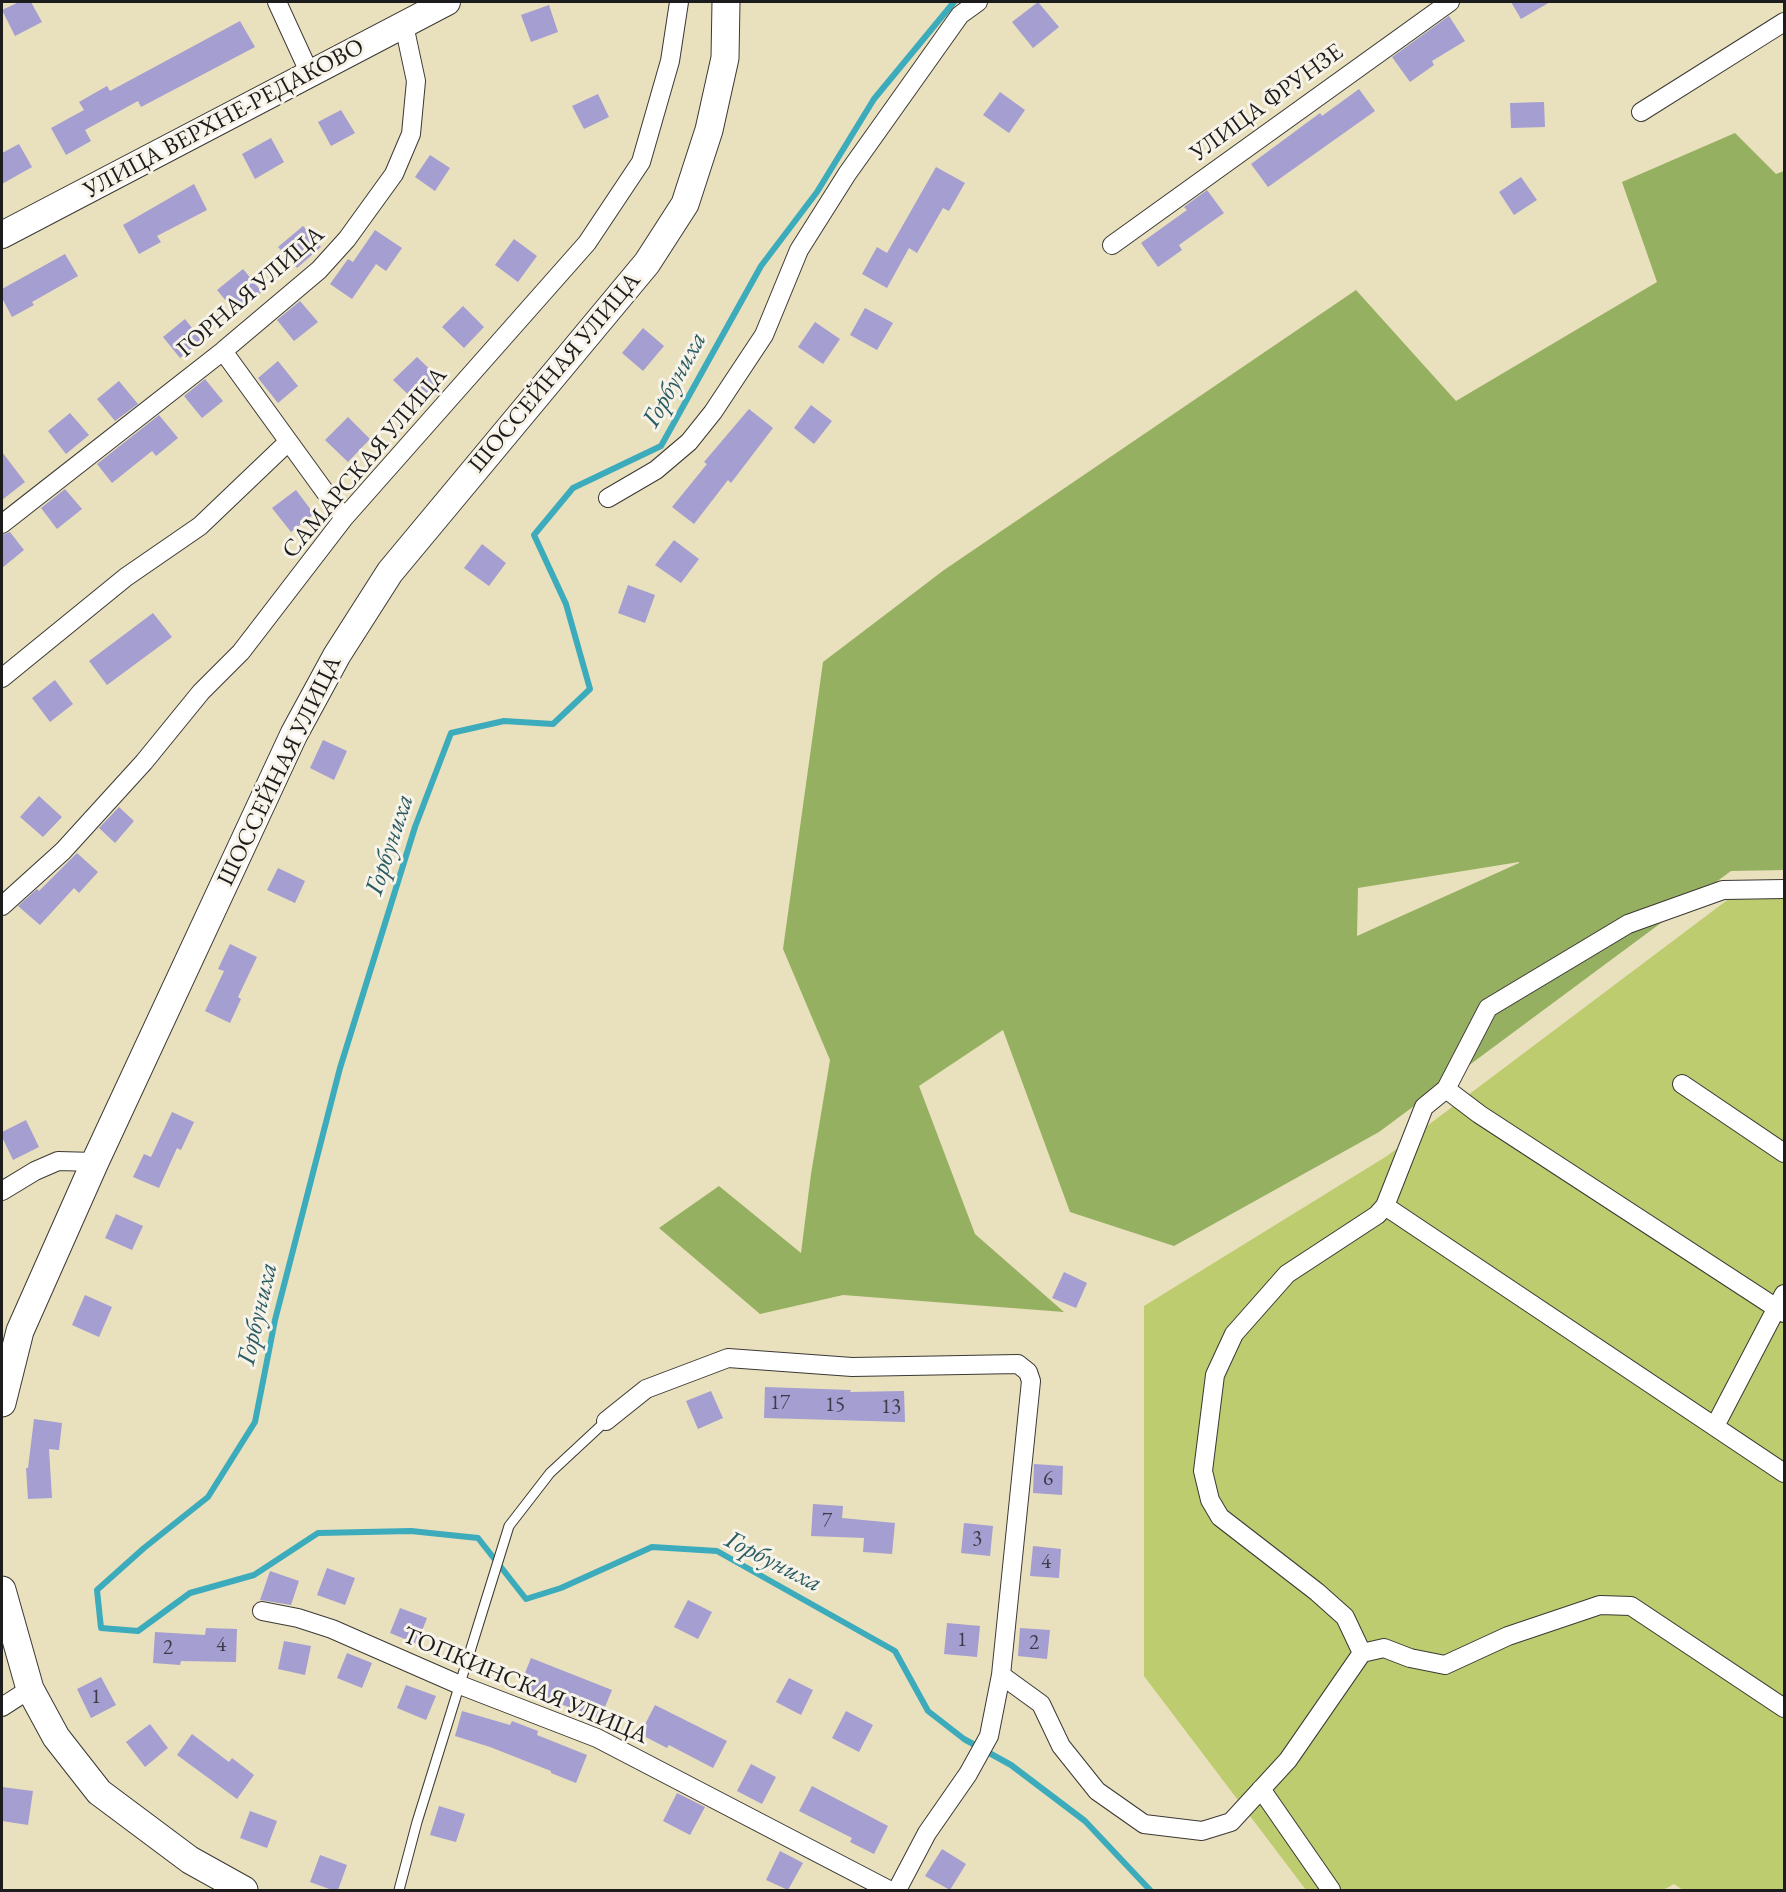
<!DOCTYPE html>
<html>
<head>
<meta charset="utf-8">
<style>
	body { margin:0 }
	#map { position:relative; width:1786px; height:1892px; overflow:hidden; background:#e9e0bd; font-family:"EB Garamond",serif }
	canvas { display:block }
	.frame { position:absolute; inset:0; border:3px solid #1c1c1c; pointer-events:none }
</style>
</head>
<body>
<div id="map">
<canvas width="1786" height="1892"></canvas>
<div class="frame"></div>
</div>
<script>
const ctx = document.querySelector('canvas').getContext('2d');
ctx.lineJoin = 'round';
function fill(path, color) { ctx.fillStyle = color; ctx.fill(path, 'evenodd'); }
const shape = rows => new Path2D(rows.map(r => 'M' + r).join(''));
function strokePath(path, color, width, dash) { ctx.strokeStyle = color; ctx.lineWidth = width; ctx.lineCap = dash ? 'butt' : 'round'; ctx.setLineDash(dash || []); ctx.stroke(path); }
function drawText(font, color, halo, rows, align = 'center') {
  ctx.font = font + ' "EB Garamond",serif'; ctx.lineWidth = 6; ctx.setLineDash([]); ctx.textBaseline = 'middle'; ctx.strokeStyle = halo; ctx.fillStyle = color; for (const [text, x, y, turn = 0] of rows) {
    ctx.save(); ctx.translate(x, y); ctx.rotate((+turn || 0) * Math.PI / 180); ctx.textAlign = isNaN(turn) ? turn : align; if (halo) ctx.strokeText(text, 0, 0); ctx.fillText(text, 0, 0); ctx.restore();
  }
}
const green = shape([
	[1784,893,1784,1890,1683,1890,1674,1884,1663,1890,1306,1890,1144,1676,1144,1306,1387,1156,1734,895]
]);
const forest = shape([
	[1735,133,1776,174,1784,171,1784,870,1731,871,1379,1132,1174,1246,1070,1212,1003,1030,919,1086,975,1234,1064,1312,843,1295,760,1314,659,1228,719,1186,801,1253,811,1174,830,1060,783,949,823,662,944,570,1356,290,1456,401,1657,282,1622,182],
	[1519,862,1519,863,1357,936,1358,888]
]);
const stream = shape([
	[954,2,874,99,817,192,761,266,661,446,573,488,534,535,566,604,590,689,553,724,504,721,451,733,415,827,340,1068,275,1320,255,1422,208,1497,144,1548,97,1590,101,1628,138,1631,190,1593,254,1575,318,1533,411,1531,478,1538,526,1599,561,1588,652,1547,717,1551,895,1651,928,1711,964,1739,1011,1765,1085,1821,1150,1890]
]);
const building = shape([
	[19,2,31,2,42,22,15,36,2,10],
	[1038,2,1059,27,1033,48,1012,22],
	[1511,2,1550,2,1521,19],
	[549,5,558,32,531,42,521,15],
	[1449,16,1465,41,1432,61,1434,65,1410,82,1392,57],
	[240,21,255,47,141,107,138,101,85,130,91,141,66,155,51,128,84,110,79,102,107,86,110,91],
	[1359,89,1375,111,1268,187,1251,164,1320,113,1322,116],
	[1000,92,1025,110,1009,133,983,115],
	[598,94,609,117,584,129,572,106],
	[1544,102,1545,127,1511,128,1510,103],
	[341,110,355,133,331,146,318,122],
	[271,138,284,162,255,179,242,154],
	[19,144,32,167,2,184,2,153],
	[430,155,450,168,435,191,415,177],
	[936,167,965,183,949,211,943,208,917,253,909,248,887,288,862,274,877,247,887,253],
	[1521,177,1537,200,1514,215,1499,192],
	[194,184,207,210,157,236,161,242,139,254,123,225],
	[1207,190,1224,213,1179,245,1182,250,1158,267,1141,243,1187,210,1184,207],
	[303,226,321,247,297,268,278,247],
	[375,230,402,248,386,271,376,264,352,299,330,284,348,259,353,262],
	[514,239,537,256,518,282,495,265],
	[65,254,78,276,32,302,34,305,12,317,2,298,2,289],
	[243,269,262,292,236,313,217,290],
	[300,301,318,322,294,341,277,320],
	[463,306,484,327,464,348,442,327],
	[865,308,893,323,877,350,850,335],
	[185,319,202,341,180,358,163,337],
	[815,322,840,339,823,364,798,347],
	[643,328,664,346,643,371,622,353],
	[417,357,440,379,417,403,393,380],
	[278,361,298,386,278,403,258,378],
	[205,379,223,401,202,418,184,396],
	[119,381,138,404,115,421,97,399],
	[811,405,832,421,814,444,794,428],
	[749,409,773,428,731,483,728,480,694,524,672,507,707,464,704,462],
	[70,413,89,435,66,454,48,431],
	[159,415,178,438,156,456,152,451,112,483,97,464],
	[348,417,370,439,348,462,325,440],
	[2,452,25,482,2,500],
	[65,489,82,509,57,529,41,508],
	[296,490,314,514,291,532,272,508],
	[10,532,24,550,2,568,2,535],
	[674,540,699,559,681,583,655,565],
	[482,544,506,563,489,586,464,568],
	[628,585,655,595,645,623,618,613],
	[153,613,172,637,107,685,89,661],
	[55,680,73,704,50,722,32,698],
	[323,740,347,751,334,780,310,768],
	[39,796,62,817,43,837,20,817],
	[119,807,134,821,115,843,99,828],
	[77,853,98,872,79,893,74,888,40,925,18,906,37,889,39,891],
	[278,868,305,881,295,903,267,890],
	[230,944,257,957,238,997,241,999,230,1023,205,1011,224,971,218,969],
	[172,1112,194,1122,181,1150,177,1148,159,1188,133,1177,144,1154,151,1157],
	[26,1120,39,1147,13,1160,2,1137,2,1132],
	[116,1214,143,1226,132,1250,105,1238],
	[1064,1272,1087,1283,1076,1308,1052,1298],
	[85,1295,112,1307,99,1337,72,1325],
	[765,1387,851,1390,850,1392,904,1391,905,1422,764,1418],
	[711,1391,723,1418,698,1429,686,1401],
	[34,1419,62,1423,59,1450,49,1449,52,1498,28,1499,26,1468,28,1468],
	[1034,1464,1063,1466,1062,1495,1033,1493],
	[813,1504,843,1506,842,1518,895,1523,892,1554,863,1552,864,1538,811,1536],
	[964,1523,993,1526,990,1556,961,1553],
	[1033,1546,1061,1549,1059,1578,1030,1576],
	[327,1568,355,1578,345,1605,317,1595],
	[270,1571,299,1581,291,1605,260,1600],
	[688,1600,712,1612,698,1639,674,1627],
	[400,1608,427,1618,417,1644,390,1633],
	[947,1623,980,1626,977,1657,944,1654],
	[206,1628,237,1629,236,1662,181,1661,180,1665,153,1663,155,1632,205,1635],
	[1020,1628,1050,1630,1047,1659,1018,1656],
	[284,1641,311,1646,305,1675,278,1669],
	[347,1653,372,1663,362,1688,337,1678],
	[531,1658,612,1690,600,1719,519,1688],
	[101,1677,116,1705,91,1718,77,1689],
	[789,1678,813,1690,801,1715,776,1702],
	[406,1685,436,1696,426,1720,397,1708],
	[655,1705,727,1741,713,1768,669,1745,667,1748,640,1734],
	[462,1711,510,1725,512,1721,538,1731,537,1735,587,1755,576,1783,551,1773,551,1771,490,1747,455,1736],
	[846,1711,873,1725,859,1752,832,1738],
	[150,1724,168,1748,145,1767,126,1742],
	[192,1734,229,1762,232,1758,254,1775,237,1799,177,1755],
	[751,1764,776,1777,762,1804,737,1791],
	[812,1786,888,1826,874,1854,850,1842,852,1838,799,1811],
	[2,1787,33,1791,28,1825,2,1821],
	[677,1793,705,1807,690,1835,663,1821],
	[439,1806,465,1814,456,1842,430,1835],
	[250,1811,277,1821,267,1848,240,1838],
	[942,1849,966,1864,950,1890,925,1876],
	[780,1851,803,1863,788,1890,766,1880],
	[320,1855,347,1865,338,1890,332,1890,310,1882]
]);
const lane = shape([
	[399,1890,417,1822,509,1526,550,1473,606,1421]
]);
const street = shape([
	[277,2,310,74],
	[1641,112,1784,22],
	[1112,245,1450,2],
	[223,351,344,518],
	[608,498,656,470,689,442,713,412,764,335,799,250,847,174,960,15,978,2],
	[2,524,223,351,319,270,347,239,394,174,411,134,416,81,404,25],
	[2,678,126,577,200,526,288,442],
	[2,906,63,851,144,762,201,692,241,652,344,518,587,243,641,162,670,61,679,2],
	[1682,1084,1784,1153],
	[1446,1089,1479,1114,1784,1313],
	[2,1191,35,1171,58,1161,95,1162],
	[1385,1206,1784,1473],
	[606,1421,646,1389,728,1358,852,1367,1018,1364,1028,1372,1031,1381,1001,1675,989,1736,968,1774,927,1833,897,1890],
	[1715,1426,1784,1294],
	[262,1611,298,1618,332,1629,460,1685,597,1738,889,1890],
	[1362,1653,1345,1617,1317,1592,1220,1517,1210,1500,1203,1471,1215,1375,1234,1334,1287,1274,1377,1215,1385,1206,1424,1107,1446,1089,1488,1008,1628,924,1723,890,1784,889],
	[1001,1675,1041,1704,1061,1746,1097,1791,1144,1824,1202,1831,1231,1822,1288,1760,1362,1653,1384,1648,1410,1658,1445,1665,1508,1636,1600,1605,1631,1606,1784,1708],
	[2,1707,30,1689],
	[1261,1789,1331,1890]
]);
const secondary = shape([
	[2,235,447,2]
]);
const primary = shape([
	[2,1403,20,1331,95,1162,294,734,337,655,390,572,647,263,685,204,709,130,725,58,726,2],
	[2,1590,30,1689,56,1737,99,1792,190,1860,244,1890]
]);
const numberNames = [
	["17",780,1403],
	["15",835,1405],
	["13",891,1407],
	["6",1048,1479],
	["7",827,1521],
	["3",977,1539],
	["4",1046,1562],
	["1",962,1640],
	["2",1034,1643],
	["4",221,1645],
	["2",168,1648],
	["1",96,1697]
];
const streetNames = [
	["УЛИЦА ФРУНЗЕ",1267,103,-36],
	["УЛИЦА ВЕРХНЕ-РЕДАКОВО",224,119,-28],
	["ГОРНАЯ УЛИЦА",251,292,-41],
	["ШОССЕЙНАЯ УЛИЦА",555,373,-50],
	["САМАРСКАЯ УЛИЦА",365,463,-50],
	["ШОССЕЙНАЯ УЛИЦА",280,771,-64],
	["ТОПКИНСКАЯ УЛИЦА",525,1686,23]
];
const waterNames = [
	["Горбуниха",675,380,-61],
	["Горбуниха",390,845,-72],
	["Горбуниха",258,1314,-77],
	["Горбуниха",773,1562,27]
];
fill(green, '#bdcc6e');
fill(forest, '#96b061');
strokePath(stream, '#3cabbb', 6);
fill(building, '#a49ed1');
strokePath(lane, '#3b3934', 11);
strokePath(street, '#3b3934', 20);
strokePath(secondary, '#3b3934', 28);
strokePath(primary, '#3b3934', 29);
strokePath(lane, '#fff', 9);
strokePath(street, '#fff', 18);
strokePath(secondary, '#fff', 26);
strokePath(primary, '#fff', 27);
drawText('21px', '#3e3c49', null, numberNames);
drawText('24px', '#1c1c1c', '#f7f3e8', streetNames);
drawText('italic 26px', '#2a5c64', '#f7f3e8', waterNames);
</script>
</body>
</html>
